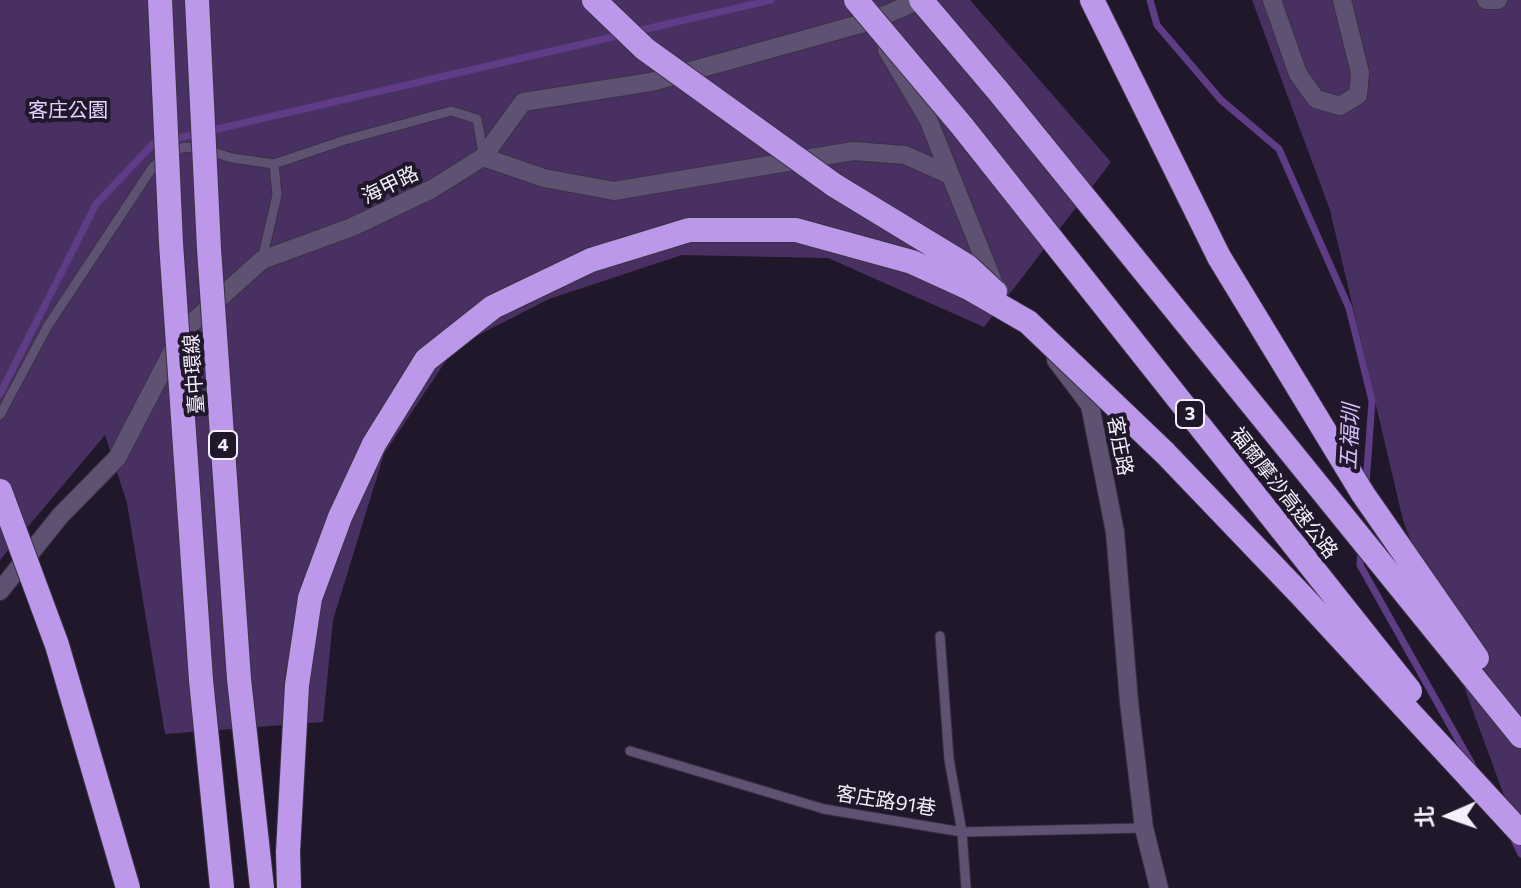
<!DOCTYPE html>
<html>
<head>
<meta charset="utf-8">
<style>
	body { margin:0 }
	#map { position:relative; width:1521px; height:888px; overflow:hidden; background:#20182a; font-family:Commissioner,"Noto Sans TC",sans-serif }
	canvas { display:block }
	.north { position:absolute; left:1409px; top:776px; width:80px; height:80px; -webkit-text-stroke:6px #20182a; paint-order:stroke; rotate:268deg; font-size:22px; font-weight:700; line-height:32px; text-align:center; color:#f4effc }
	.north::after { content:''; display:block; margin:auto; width:28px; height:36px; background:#f4effc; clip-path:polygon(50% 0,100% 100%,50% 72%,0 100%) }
</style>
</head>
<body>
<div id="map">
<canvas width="1521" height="888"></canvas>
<div class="north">北</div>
</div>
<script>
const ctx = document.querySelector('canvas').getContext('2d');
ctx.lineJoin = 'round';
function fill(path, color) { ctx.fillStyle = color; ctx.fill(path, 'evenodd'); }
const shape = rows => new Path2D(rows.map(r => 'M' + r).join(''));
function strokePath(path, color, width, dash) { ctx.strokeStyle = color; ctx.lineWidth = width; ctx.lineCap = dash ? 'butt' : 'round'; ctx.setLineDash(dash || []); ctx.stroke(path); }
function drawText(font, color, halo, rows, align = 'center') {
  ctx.font = font + ' Commissioner,"Noto Sans TC",sans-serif'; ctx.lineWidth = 8; ctx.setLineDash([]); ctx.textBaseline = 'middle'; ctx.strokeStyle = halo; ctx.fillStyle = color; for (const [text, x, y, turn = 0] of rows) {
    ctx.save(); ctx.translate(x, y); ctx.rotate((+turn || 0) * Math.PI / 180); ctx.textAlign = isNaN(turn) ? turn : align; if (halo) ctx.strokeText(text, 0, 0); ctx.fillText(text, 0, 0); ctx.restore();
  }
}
const green = shape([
	[0,0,970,0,1111,162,984,327,828,258,682,255,549,299,455,347,384,454,333,620,323,722,165,734,127,503,105,435,0,560],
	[1252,0,1521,0,1521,842,1403,520,1330,210]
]);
const stream = shape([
	[1150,0,1157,25,1221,100,1279,149,1349,308,1372,401,1366,484],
	[633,32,771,0],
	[0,394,96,204,153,144,621,35],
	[1361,548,1360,565,1473,766],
	[1512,836,1521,854]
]);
const service = shape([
	[262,260,277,195,274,164],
	[0,415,47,327,152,168,167,154,184,147,203,149,232,158,274,164,345,140,451,111,477,119,483,153],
	[940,636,949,759,962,832,966,888],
	[630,751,824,809,962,832,1144,828]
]);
const minor = shape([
	[1272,0,1298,74,1316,99,1340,106,1358,95,1360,73,1342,0],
	[1486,0,1498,0],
	[887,50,928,119,994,284,999,290],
	[483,157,544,178,614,191,853,151,905,155,950,175],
	[1056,360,1090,405,1115,532,1129,702,1144,828,1159,888],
	[0,591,60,516,117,458,183,331,262,260,352,227,432,189,483,157,523,102,651,82,871,21,920,0]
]);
const motorway = shape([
	[921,0,999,92,1521,736],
	[1092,0,1219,257,1363,494,1477,658]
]);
const motorwayBridge = shape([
	[160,0,171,243,201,680,222,888],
	[197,0,209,249,239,679,262,888],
	[594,0,645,49,834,185,967,266,995,292],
	[856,0,962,126,1410,691],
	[0,491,57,645,128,888],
	[289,888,288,852,297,685,310,598,340,517,374,444,426,360,493,307,591,260,689,230,796,230,912,262,969,288,1028,322,1165,453,1301,595,1521,833]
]);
const shields = [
	[1190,414,28],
	[223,445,28]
];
const shieldNames = [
	["3",1190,414],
	["4",223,445]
];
const parkNames = [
	["客庄公園",68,110]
];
const streetNames = [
	["海甲路",390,185,-26],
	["臺中環線",194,374,-94],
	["客庄路",1120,446,79],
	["福爾摩沙高速公路",1284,493,52],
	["客庄路91巷",886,801,9]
];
const waterNames = [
	["五福圳",1350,437,-87]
];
fill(green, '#483162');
strokePath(stream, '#5f3d86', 7);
strokePath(service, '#393243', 11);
strokePath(minor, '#393243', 20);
strokePath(motorway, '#393243', 26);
strokePath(service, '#5e5171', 9);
strokePath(minor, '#5e5171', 18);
strokePath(motorway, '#bb98e9', 24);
strokePath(motorwayBridge, '#393243', 26, []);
strokePath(motorwayBridge, '#bb98e9', 24);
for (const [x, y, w] of shields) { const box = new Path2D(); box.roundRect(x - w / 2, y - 14, w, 28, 6); ctx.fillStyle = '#20182a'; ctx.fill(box); strokePath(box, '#f4effc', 2); }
drawText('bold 18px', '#f4effc', null, shieldNames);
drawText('20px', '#e4d3fd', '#20182a', parkNames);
drawText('20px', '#f4effc', '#20182a', streetNames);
drawText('italic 22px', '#d6bcfa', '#20182a', waterNames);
</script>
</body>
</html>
